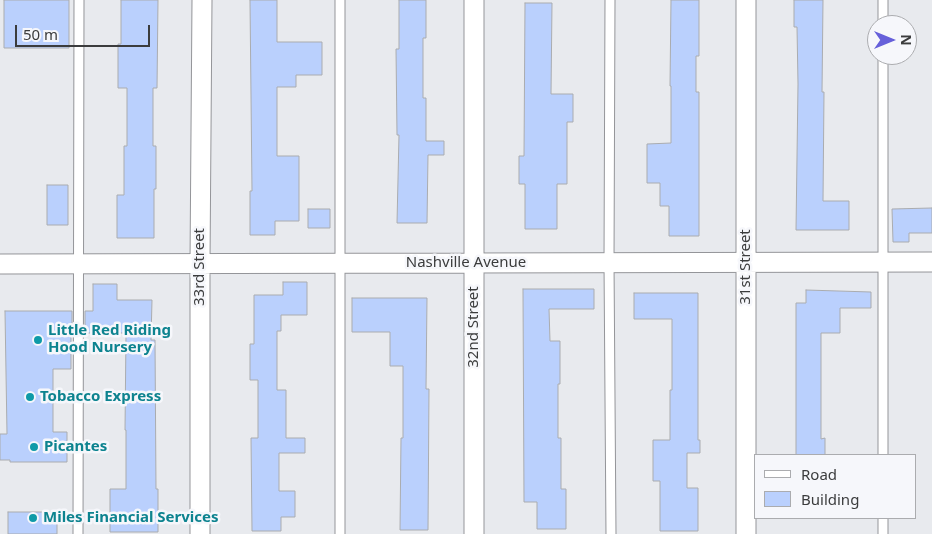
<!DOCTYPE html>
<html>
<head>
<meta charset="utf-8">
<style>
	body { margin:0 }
	#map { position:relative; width:932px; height:534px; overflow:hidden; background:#e8eaee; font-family:"Noto Sans",sans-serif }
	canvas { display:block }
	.legend { position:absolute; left:754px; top:454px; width:162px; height:65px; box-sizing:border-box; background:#f6f7fb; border:1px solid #abacaf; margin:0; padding:6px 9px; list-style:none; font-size:15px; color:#3b3c3d }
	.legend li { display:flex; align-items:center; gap:10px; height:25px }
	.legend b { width:25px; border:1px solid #abacaf }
	.north { position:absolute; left:867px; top:15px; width:50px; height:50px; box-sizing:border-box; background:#f6f7fb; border:1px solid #abacaf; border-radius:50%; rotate:90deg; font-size:14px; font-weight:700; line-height:20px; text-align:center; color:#3b3c3d }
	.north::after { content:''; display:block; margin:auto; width:18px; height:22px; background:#6660da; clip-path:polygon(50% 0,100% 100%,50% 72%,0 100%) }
	.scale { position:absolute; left:15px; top:25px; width:135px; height:22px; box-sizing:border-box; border:2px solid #3b3c3d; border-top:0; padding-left:6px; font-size:15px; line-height:18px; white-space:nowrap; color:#3b3c3d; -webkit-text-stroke:4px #f6f7fb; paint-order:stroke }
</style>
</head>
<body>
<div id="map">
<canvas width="932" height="534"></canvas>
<ul class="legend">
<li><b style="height:6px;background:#fff"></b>Road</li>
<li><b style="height:14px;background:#bad0fd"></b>Building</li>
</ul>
<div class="north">N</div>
<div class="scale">50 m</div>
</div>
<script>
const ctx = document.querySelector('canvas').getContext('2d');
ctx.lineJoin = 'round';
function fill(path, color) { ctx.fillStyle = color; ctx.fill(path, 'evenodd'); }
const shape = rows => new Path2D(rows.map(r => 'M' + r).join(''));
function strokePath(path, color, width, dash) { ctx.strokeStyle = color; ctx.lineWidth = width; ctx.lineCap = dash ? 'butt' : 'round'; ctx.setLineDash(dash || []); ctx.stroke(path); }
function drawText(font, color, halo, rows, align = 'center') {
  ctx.font = font + ' "Noto Sans",sans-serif'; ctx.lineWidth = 5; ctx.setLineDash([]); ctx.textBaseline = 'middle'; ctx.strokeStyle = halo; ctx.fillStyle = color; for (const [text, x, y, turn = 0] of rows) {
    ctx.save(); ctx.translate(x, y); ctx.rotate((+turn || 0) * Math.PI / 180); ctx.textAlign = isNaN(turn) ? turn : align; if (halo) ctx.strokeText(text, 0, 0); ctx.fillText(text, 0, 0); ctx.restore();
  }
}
const building = shape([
	[4,0,69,0,69,48,4,48,4,0],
	[121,0,158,0,157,88,153,88,153,146,156,146,156,189,154,189,154,238,117,238,117,195,124,195,124,146,127,146,127,88,118,88,118,44,121,44,121,0],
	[250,0,277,0,277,42,322,42,322,75,296,75,296,87,277,87,277,156,299,156,299,221,275,221,275,235,250,235,250,191,252,191,250,0],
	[399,0,426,0,426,38,423,38,423,98,426,98,426,141,444,141,444,155,428,155,427,223,397,223,399,135,397,135,396,49,399,49,399,0],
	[671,0,699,0,699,56,696,56,696,92,699,92,699,236,669,236,669,206,660,206,660,183,647,183,647,144,671,143,671,86,670,86,671,0],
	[794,0,823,0,822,92,824,92,823,201,849,201,849,230,796,230,798,84,797,27,794,27,794,0],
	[525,3,552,3,551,94,573,94,573,122,567,122,567,184,557,184,557,229,525,229,525,184,519,184,519,156,524,156,525,3],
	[47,185,68,185,68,225,47,225,47,185],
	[932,208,932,233,909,233,909,242,893,242,892,209,932,208],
	[308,209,330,209,330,228,308,228,308,209],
	[283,282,307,282,307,315,281,315,281,331,277,331,277,390,286,390,286,438,305,438,305,453,279,453,279,491,295,491,295,517,281,517,281,531,252,531,251,438,258,438,258,380,250,380,250,344,254,344,254,295,283,295,283,282],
	[93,284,117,284,117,300,152,300,151,340,155,340,156,489,158,489,158,532,110,532,110,489,126,489,126,430,125,430,126,333,85,333,85,311,93,311,93,284],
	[523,289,594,289,594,309,549,309,550,341,560,341,560,384,558,384,558,438,561,438,561,489,566,489,566,529,537,529,537,502,524,502,523,289],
	[806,290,871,292,871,308,840,308,840,333,821,333,821,439,825,438,825,455,796,455,796,303,806,303,806,290],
	[634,293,698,293,698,440,700,440,700,453,687,453,687,488,698,488,698,531,660,531,660,481,653,481,653,440,670,440,670,390,672,390,672,319,634,319,634,293],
	[352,298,427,298,426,389,429,389,428,530,400,530,401,438,403,438,403,366,390,366,390,332,352,332,352,298],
	[5,311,72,311,72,333,71,333,71,369,53,369,53,432,67,432,67,462,10,462,10,460,0,460,0,434,7,434,5,311],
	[8,512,57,512,57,534,8,534,8,512]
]);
const service = shape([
	[610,0,609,262,611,534],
	[883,0,883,25],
	[883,55,883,455],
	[78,534,79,0],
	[340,534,340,0],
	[883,534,883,518]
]);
const minor = shape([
	[746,0,746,534],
	[0,264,932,262],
	[200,534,200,263,202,0],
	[474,534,474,0]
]);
const markers = [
	[38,340,5,"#0f9aa8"],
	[30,397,5,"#0f9aa8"],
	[34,447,5,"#0f9aa8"],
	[33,518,5,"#0f9aa8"]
];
const streetNames = [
	["Nashville Avenue",466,263],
	["33rd Street",200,267,-90],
	["31st Street",746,267,-90],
	["32nd Street",474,327,-90]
];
const cultureNames = [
	["Little Red Riding",48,331],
	["Hood Nursery",48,348],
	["Tobacco Express",40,397],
	["Picantes",44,447],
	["Miles Financial Services",43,518]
];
fill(building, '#bad0fd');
strokePath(building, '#aaacaf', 1);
strokePath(service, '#949599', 11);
strokePath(minor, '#949599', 21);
strokePath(service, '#fff', 9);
strokePath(minor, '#fff', 19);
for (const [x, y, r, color] of markers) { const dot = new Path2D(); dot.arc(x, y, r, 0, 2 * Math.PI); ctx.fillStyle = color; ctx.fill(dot); strokePath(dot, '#f6f7fb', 2); }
drawText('15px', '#3b3c3d', '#f6f7fb', streetNames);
drawText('bold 15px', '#0d838f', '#f6f7fb', cultureNames, 'left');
</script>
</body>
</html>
